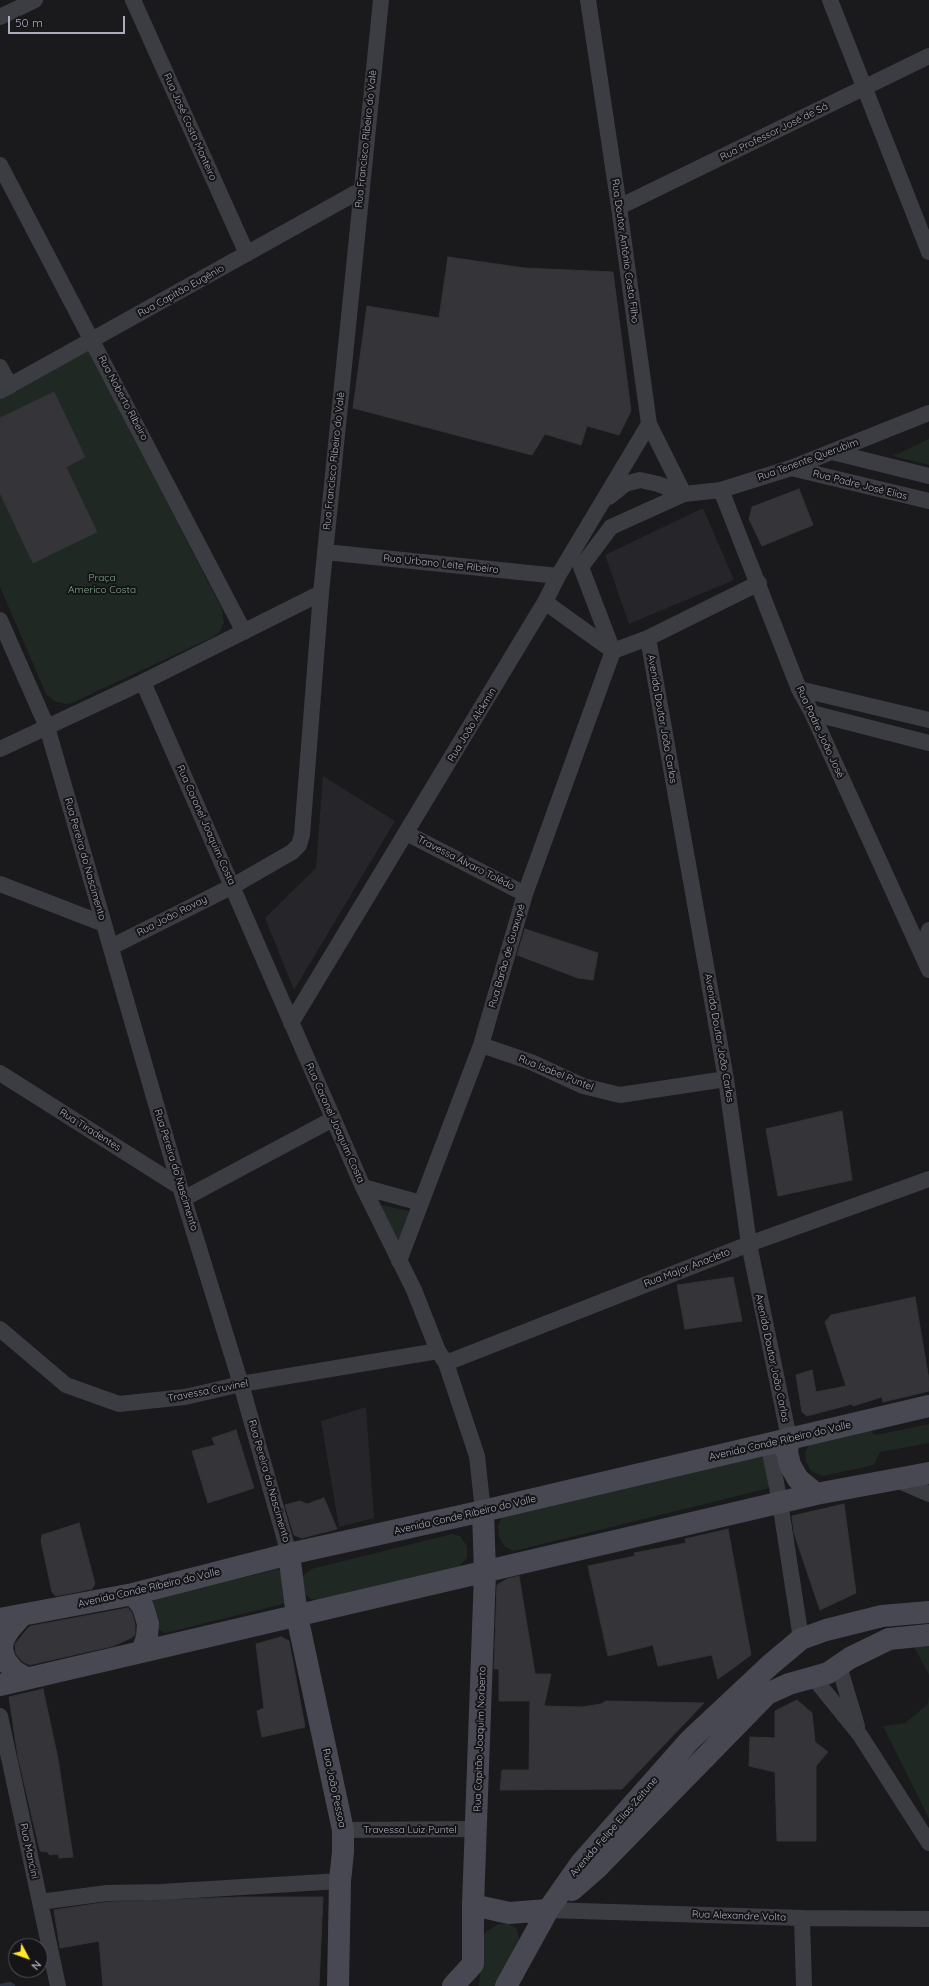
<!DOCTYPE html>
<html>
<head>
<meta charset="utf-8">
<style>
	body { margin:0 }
	#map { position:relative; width:929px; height:1986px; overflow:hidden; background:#1a191c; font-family:Quicksand,sans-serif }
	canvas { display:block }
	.north { position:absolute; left:8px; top:1938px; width:40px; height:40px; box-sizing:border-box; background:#151417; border:1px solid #515159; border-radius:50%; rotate:131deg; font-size:11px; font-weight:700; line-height:16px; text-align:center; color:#abacbd }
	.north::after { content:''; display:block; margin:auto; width:14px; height:18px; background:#ffe72e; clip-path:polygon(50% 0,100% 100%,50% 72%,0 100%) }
	.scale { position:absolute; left:8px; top:16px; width:117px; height:18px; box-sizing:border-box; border:2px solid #abacbd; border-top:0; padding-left:5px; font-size:12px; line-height:14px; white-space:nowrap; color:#abacbd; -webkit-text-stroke:3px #151417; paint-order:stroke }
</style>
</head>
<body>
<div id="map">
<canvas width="929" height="1986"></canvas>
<div class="north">N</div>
<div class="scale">50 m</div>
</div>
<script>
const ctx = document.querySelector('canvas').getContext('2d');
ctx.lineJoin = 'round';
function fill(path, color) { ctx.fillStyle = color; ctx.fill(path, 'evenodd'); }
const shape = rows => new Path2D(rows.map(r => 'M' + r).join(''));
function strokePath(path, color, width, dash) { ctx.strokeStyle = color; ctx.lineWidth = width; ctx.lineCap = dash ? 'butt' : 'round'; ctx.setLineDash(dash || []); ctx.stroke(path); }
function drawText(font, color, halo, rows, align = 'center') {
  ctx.font = font + ' Quicksand,sans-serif'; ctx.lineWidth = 4; ctx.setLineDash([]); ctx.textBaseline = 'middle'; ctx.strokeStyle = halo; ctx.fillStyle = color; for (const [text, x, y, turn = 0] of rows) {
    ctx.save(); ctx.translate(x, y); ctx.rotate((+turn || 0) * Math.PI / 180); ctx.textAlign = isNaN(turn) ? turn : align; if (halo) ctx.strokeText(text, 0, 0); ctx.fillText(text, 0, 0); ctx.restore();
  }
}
const built = shape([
	[703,508,734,580,629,624,605,555],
	[323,776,395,821,294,990,265,918,316,868],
	[366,1407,374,1518,339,1527,321,1421]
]);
const green = shape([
	[88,350,222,609,224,623,219,633,213,637,72,703,65,704,54,701,46,694,0,587,0,395],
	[929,439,929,465,893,456],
	[381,1205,410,1211,398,1242],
	[929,1424,929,1443,880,1452,874,1465,823,1476,811,1471,806,1462,805,1452,810,1443,870,1430,876,1435],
	[765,1455,769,1487,766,1489,514,1551,504,1546,499,1537,498,1527,502,1517],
	[452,1534,460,1536,467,1546,467,1558,459,1566,319,1600,311,1599,305,1594,303,1576,311,1569],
	[278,1569,281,1571,285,1601,283,1604,165,1633,156,1628,152,1602,154,1599],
	[929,1646,929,1675,914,1647],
	[929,1695,929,1819,883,1726,905,1723,928,1704],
	[498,1924,509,1924,516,1928,519,1937,518,1946,501,1986,479,1986,483,1936,487,1931]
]);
const stream = shape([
	[2,1986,10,1984,13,1986]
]);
const building = shape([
	[448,257,524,268,613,272,631,411,619,435,587,426,581,445,545,434,532,455,353,408,367,306,439,318,448,257],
	[54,392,85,457,66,467,97,532,33,563,0,493,0,418,54,392],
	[799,489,813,525,762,546,749,519,752,507,799,489],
	[525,929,598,953,593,980,578,978,517,955,525,929],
	[842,1111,852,1180,778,1196,766,1129,842,1111],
	[733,1277,742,1321,685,1329,677,1285,733,1277],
	[915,1297,929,1380,929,1391,883,1402,882,1397,853,1406,852,1404,807,1416,802,1412,796,1375,812,1370,816,1392,846,1386,825,1322,831,1315,915,1297],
	[236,1430,254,1488,208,1503,192,1451,215,1445,212,1438,236,1430],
	[324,1498,337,1529,302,1538,294,1535,285,1505,300,1501,307,1504,324,1498],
	[844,1504,856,1593,820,1610,794,1533,792,1516,844,1504],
	[79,1523,95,1584,92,1589,56,1596,52,1592,41,1541,42,1535,79,1523],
	[728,1529,751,1655,718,1679,712,1655,658,1666,653,1645,608,1656,588,1566,635,1556,634,1553,686,1543,685,1539,728,1529],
	[519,1576,535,1674,551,1674,544,1706,582,1707,601,1704,606,1701,704,1703,622,1789,500,1790,502,1770,529,1770,530,1701,499,1701,499,1669,494,1669,497,1585,507,1579,519,1576],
	[128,1608,132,1613,135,1625,135,1635,131,1638,113,1646,29,1665,22,1661,16,1654,15,1644,28,1628,31,1626,128,1608],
	[281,1637,289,1641,305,1727,262,1737,257,1711,264,1708,256,1644,281,1637],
	[43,1689,58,1759,73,1857,59,1858,58,1854,50,1855,47,1852,40,1851,18,1757,9,1697,43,1689],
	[797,1700,812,1713,815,1742,828,1752,816,1766,816,1841,777,1841,775,1772,749,1766,750,1737,775,1738,775,1711,797,1700],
	[241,1897,323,1897,319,1986,103,1986,99,1941,60,1948,54,1910,108,1902,241,1897]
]);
const street = shape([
	[133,0,247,254],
	[588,0,619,207,649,424,684,494],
	[830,0,929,252],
	[0,17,35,0],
	[0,165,244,632],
	[619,207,929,56],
	[0,367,10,386],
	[0,391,361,190],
	[832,452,929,476],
	[791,468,929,501],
	[721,490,799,689,812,713,929,970],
	[609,497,625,484,640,480,658,484,684,494],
	[325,552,558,576],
	[545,602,613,651],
	[0,620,47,727,180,1187,241,1384,289,1554],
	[648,638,726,1079,749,1244,789,1438],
	[613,651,581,567,611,527,684,494,721,490,791,468,929,413],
	[613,651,648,638,759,583],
	[143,682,363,1187,414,1290,438,1351,446,1363,477,1456,483,1511],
	[799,689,929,720],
	[812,713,929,743],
	[0,749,143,682,321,593],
	[406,833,525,894],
	[0,884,104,924],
	[111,947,233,886,292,852,299,845,302,835,321,593,381,0],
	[925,956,922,955,929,930],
	[291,1023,545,602,558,576,649,424],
	[481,1045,531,1062,583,1086,620,1095,726,1079],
	[0,1073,180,1187],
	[363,1187,421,1203],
	[185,1198,333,1119],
	[399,1261,481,1045,525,894,613,651],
	[0,1329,66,1385,119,1404,185,1397,241,1384,438,1351],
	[446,1363,749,1244,929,1179],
	[768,1443,780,1502,801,1639],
	[897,1480,929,1494],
	[839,1666,857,1726],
	[813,1677,860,1735,929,1843],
	[0,1716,58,1986],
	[343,1830,477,1829],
	[40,1902,107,1893,161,1892,340,1881],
	[548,1910,802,1918,929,1919],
	[802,1918,804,1986]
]);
const secondary = shape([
	[789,1438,787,1452,790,1465,798,1479,816,1494],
	[289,1554,297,1616,343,1830,343,1852,340,1881,338,1986],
	[133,1594,143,1607,148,1624,147,1637,142,1652],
	[22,1615,9,1630,3,1640,2,1649,5,1660,14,1671,26,1678],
	[0,1619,133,1594,289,1554,483,1511,929,1406],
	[0,1685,816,1494,929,1473],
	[572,1890,596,1869,767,1694,789,1684,828,1673,850,1658,889,1639,929,1635],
	[473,1905,509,1913,548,1910],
	[453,1986,473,1964,473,1905,485,1573,483,1511],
	[506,1986,548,1910,581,1863,690,1740,770,1665,801,1639,826,1630,882,1616,929,1612]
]);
const streetNames = [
	["Rua José Costa Monteiro",190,127,66],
	["Rua Professor José de Sá",774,132,-26],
	["Rua Francisco Ribeiro do Valê",366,139,-84],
	["Rua Doutor Antônio Costa Filho",625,251,82],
	["Rua Capitão Eugênio",181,291,-29],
	["Rua Noberto Ribeiro",123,398,62],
	["Rua Tenente Querubim",808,460,-20],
	["Rua Francisco Ribeiro do Valê",334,461,-84],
	["Rua Padre José Elias",860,485,14],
	["Rua Urbano Leite Ribeiro",441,564,6],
	["Avenida Doutor João Carlos",662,719,80],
	["Rua João Alckmin",472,725,-59],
	["Rua Padre João José",820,732,65],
	["Rua Coronel Joaquim Costa",206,825,66],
	["Rua Pereira do Nascimento",85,859,74],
	["Travessa Álvaro Tolêdo",466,863,27],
	["Rua João Rovay",172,916,-27],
	["Rua Barão de Guaxupé",507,956,-74],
	["Avenida Doutor João Carlos",719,1038,80],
	["Rua Isabel Puntel",556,1073,22],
	["Rua Coronel Joaquim Costa",335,1123,66],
	["Rua Tiradentes",90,1130,32],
	["Rua Pereira do Nascimento",176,1170,73],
	["Rua Major Anacleto",687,1268,-21],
	["Avenida Doutor João Carlos",772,1358,78],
	["Travessa Cruvinel",208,1391,-11],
	["Avenida Conde Ribeiro do Valle",780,1441,-13],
	["Rua Pereira do Nascimento",269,1481,74],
	["Avenida Conde Ribeiro do Valle",465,1515,-13],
	["Avenida Conde Ribeiro do Valle",149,1588,-13],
	["Rua Capitão Joaquim Norberto",480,1739,-88],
	["Rua João Pessoa",334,1788,78],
	["Avenida Felipe Elias Zeitune",614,1827,-49],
	["Travessa Luiz Puntel",410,1830],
	["Rua Mancini",29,1851,78],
	["Rua Alexandre Volta",739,1916,2]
];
const parkNames = [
	["Praça",102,578],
	["Americo Costa",102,590]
];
fill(built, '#262529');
fill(green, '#1f2822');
strokePath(stream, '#2e3442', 4.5);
fill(building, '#353438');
strokePath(building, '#343338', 1);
strokePath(street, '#3c3c43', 16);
strokePath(secondary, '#484852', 22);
drawText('10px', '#abacbd', '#151417', streetNames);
drawText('10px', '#80a98c', '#151417', parkNames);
</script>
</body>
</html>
